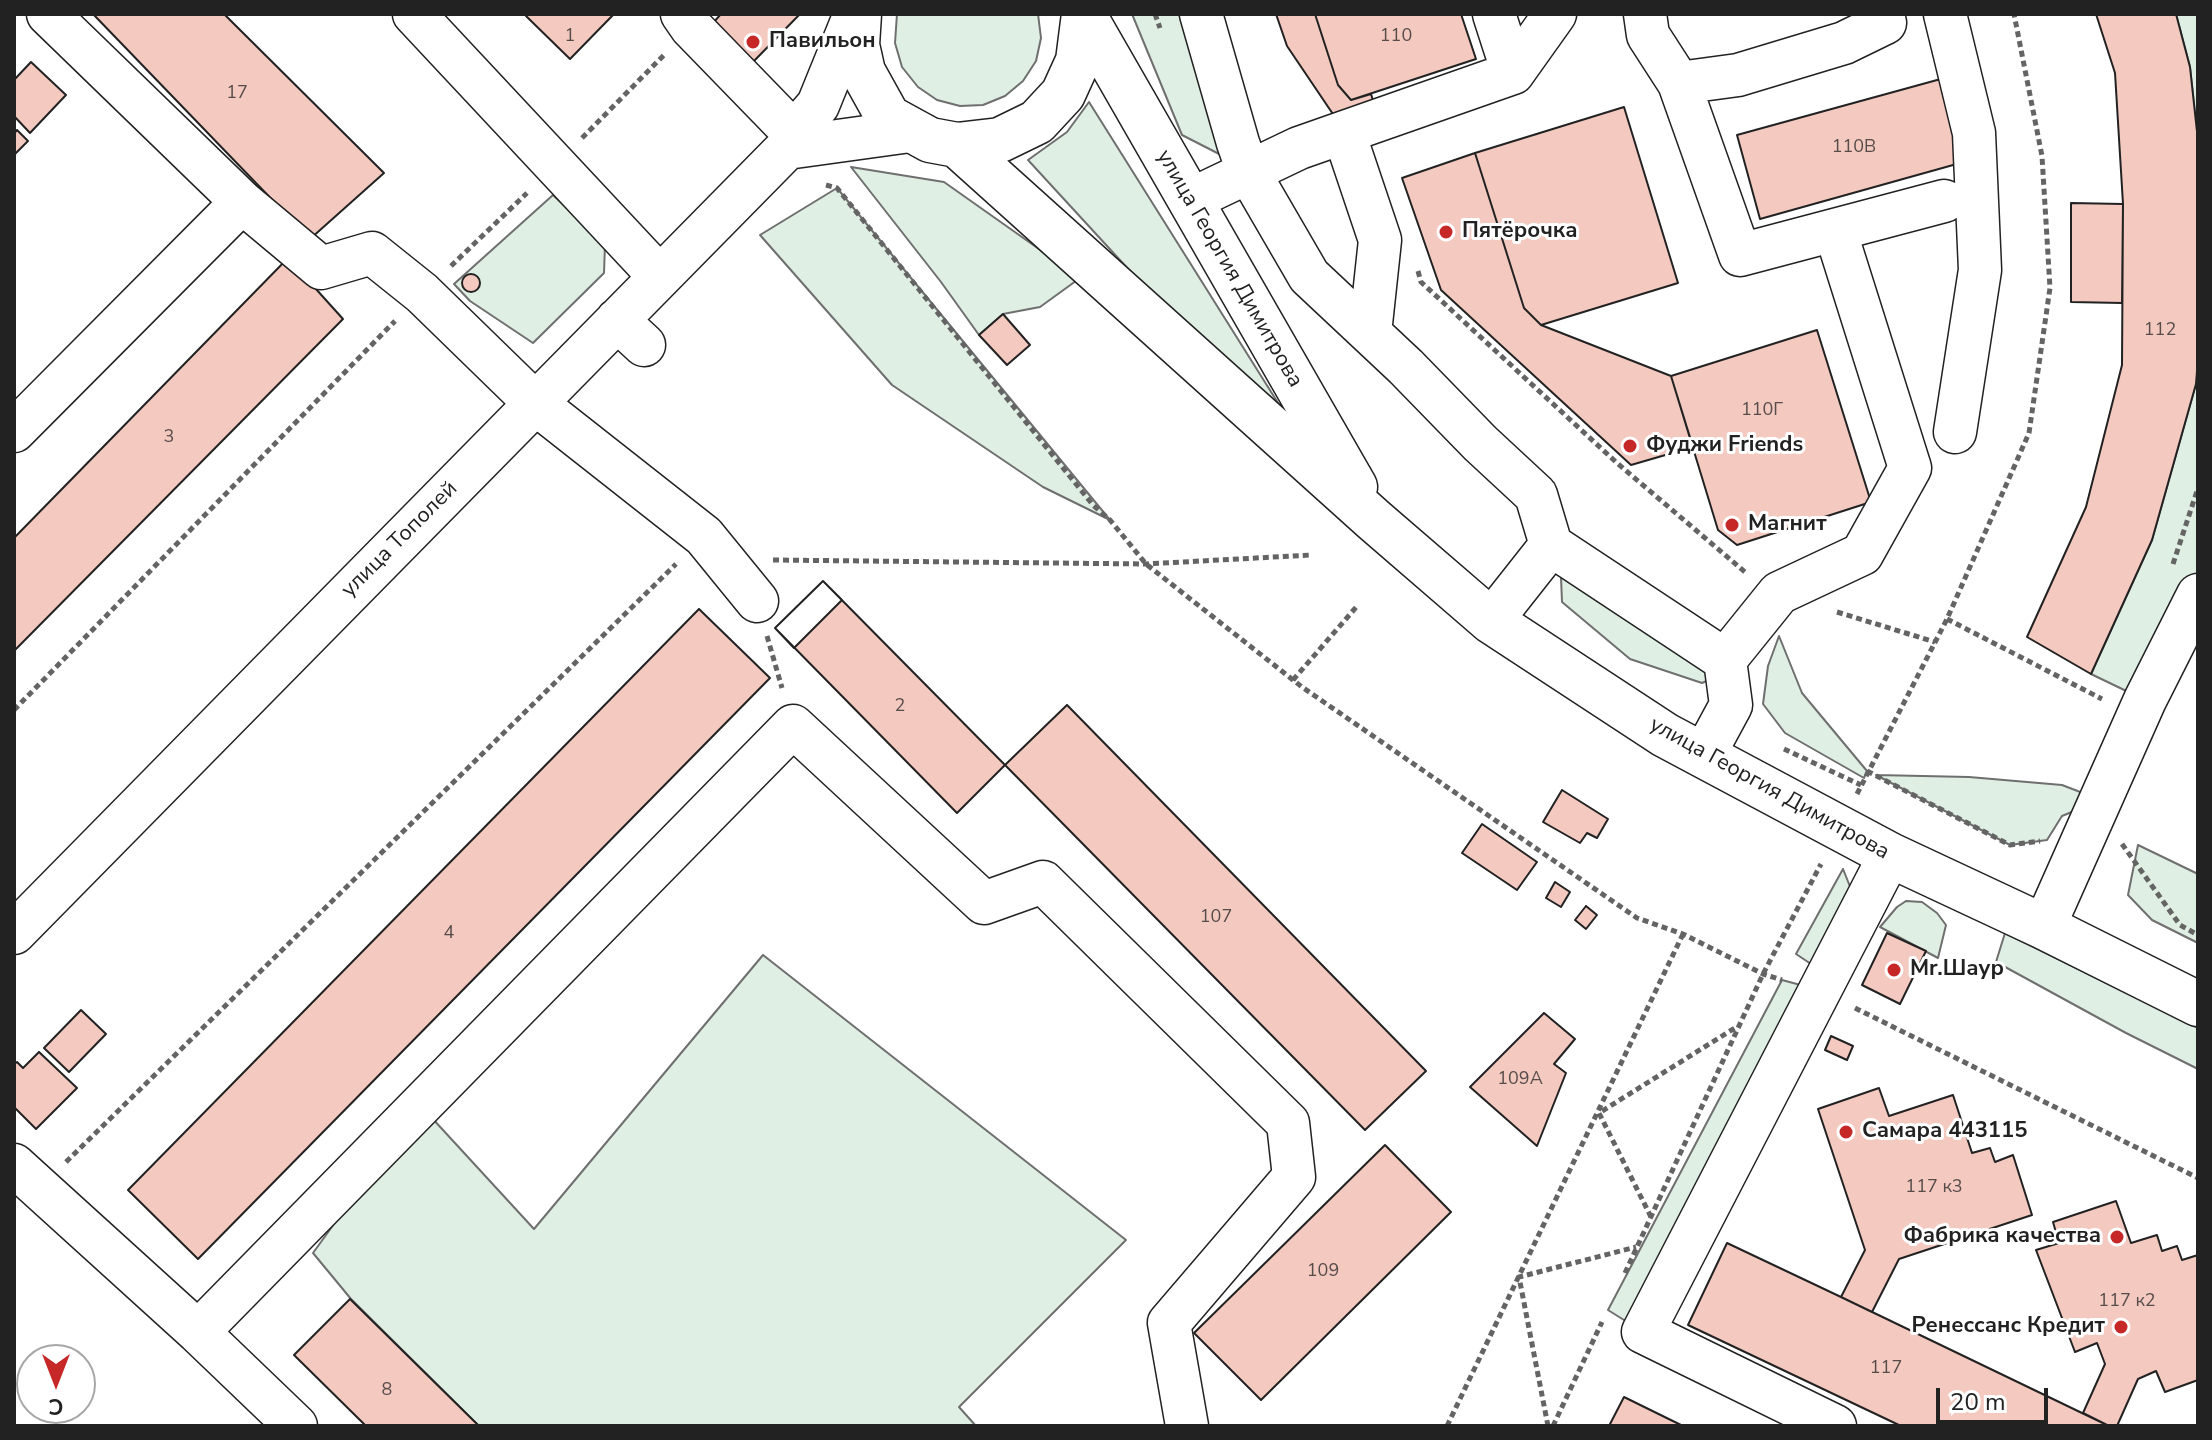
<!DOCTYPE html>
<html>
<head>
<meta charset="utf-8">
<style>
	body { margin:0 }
	#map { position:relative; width:2212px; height:1440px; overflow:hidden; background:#fff; font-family:"Nunito Sans",sans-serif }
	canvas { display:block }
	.frame { position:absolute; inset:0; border:16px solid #222; pointer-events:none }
	.north { position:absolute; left:16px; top:1344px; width:80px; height:80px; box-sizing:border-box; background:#fff; border:2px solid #a7a7a7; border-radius:50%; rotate:180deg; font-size:22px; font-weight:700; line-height:32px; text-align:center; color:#222 }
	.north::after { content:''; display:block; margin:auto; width:28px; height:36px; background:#c62828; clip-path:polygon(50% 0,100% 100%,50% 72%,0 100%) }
	.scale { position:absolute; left:1936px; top:1388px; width:112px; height:36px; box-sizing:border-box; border:4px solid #222; border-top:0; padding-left:10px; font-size:24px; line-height:28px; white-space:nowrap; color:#222; -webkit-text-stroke:6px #fff; paint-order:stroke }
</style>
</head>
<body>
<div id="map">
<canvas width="2212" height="1440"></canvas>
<div class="frame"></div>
<div class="north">С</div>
<div class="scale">20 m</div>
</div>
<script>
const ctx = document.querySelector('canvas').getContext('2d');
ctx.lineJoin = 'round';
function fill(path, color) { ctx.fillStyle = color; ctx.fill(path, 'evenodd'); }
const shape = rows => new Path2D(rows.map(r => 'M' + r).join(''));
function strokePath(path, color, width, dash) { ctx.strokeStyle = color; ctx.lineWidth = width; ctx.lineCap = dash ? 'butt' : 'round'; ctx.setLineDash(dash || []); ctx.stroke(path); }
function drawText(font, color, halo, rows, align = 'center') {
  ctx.font = font + ' "Nunito Sans",sans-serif'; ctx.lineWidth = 6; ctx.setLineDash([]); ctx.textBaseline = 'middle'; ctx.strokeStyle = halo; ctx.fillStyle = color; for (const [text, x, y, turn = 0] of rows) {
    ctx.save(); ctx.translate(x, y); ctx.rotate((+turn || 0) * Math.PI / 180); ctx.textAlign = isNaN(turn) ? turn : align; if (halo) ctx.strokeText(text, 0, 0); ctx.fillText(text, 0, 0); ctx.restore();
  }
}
const green = shape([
	[897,14,1038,14,1041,38,1036,61,1023,81,1005,96,983,105,960,106,937,100,918,87,902,67,895,43,897,14],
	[1132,14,1179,14,1225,157,1182,135,1132,14],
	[2176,14,2198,14,2198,141,2190,67,2176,14],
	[1089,102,1300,438,1290,445,1028,160,1067,132,1089,102],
	[851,167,944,182,1080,278,1040,307,1003,314,979,335,941,282,851,167],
	[837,188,1110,520,1043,487,892,385,760,235,837,188],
	[553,195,605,244,604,273,533,343,470,301,454,284,553,195],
	[2198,358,2198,595,2145,700,2091,674,2152,540,2196,384,2198,358],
	[1561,577,1701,669,1713,678,1702,683,1630,659,1562,602,1561,577],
	[1779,636,1802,693,1867,771,1864,778,1785,733,1763,704,1768,666,1779,636],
	[1876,775,1969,777,2062,785,2101,800,2062,816,2047,840,2010,845,1876,775],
	[2138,845,2198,874,2198,943,2152,920,2128,895,2138,845],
	[1843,869,1853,894,1817,968,1796,954,1843,869],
	[1906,901,1922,902,1937,913,1946,925,1938,958,1880,927,1897,907,1906,901],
	[2005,933,2198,1028,2198,1069,2126,1033,1996,962,2005,933],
	[763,955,1126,1240,959,1407,976,1426,479,1426,351,1299,313,1253,420,1105,534,1229,763,955],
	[1782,980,1819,990,1643,1332,1608,1310,1782,980]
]);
const building = shape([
	[93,14,224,14,384,173,310,239,93,14],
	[528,14,614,14,570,59,526,16,528,14],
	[721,14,800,14,753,62,713,23,721,14],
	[1276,14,1315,14,1338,85,1351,100,1371,94,1379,119,1343,129,1287,46,1276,14],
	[1315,14,1461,14,1476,59,1351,100,1338,85,1315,14],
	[2096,14,2176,14,2190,67,2198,141,2198,358,2196,384,2152,540,2091,674,2027,637,2086,507,2122,365,2123,204,2115,73,2096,14],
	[31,62,66,95,30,133,14,116,14,80,31,62],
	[1948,77,1971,160,1760,219,1737,135,1948,77],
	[1624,107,1678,283,1541,325,1524,308,1475,153,1624,107],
	[17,130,28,141,14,155,14,134,17,130],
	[1475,153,1524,308,1541,325,1671,376,1693,447,1631,465,1441,290,1402,178,1475,153],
	[2071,203,2123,204,2122,303,2071,302,2071,203],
	[288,258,343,319,14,651,14,538,288,258],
	'462 283a9 9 0 1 1 18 0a9 9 0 1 1-18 0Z',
	[1003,314,1030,345,1007,365,979,335,1003,314],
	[1817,330,1871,502,1737,545,1718,530,1671,376,1817,330],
	[823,581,1005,765,957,813,775,628,823,581],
	[823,581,842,600,794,648,775,628,823,581],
	[699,609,770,678,198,1259,128,1190,699,609],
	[1067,705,1426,1071,1365,1130,1005,765,1067,705],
	[1562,790,1608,819,1597,838,1587,833,1580,843,1543,822,1562,790],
	[1482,824,1537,862,1517,890,1462,853,1482,824],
	[1555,882,1570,892,1561,907,1546,898,1555,882],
	[1586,906,1597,915,1586,929,1575,920,1586,906],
	[1887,933,1926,951,1900,1004,1862,985,1887,933],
	[81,1010,106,1034,69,1072,44,1048,81,1010],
	[1544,1013,1575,1039,1554,1064,1566,1073,1537,1146,1470,1087,1544,1013],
	[1831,1036,1853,1046,1847,1060,1825,1050,1831,1036],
	[39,1052,77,1088,36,1129,14,1107,14,1064,17,1062,23,1068,39,1052],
	[1879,1088,1889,1116,1953,1095,1972,1153,1990,1148,1995,1162,2013,1155,2032,1215,1899,1259,1872,1312,1841,1297,1865,1250,1818,1109,1879,1088],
	[1385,1145,1451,1212,1261,1400,1194,1333,1385,1145],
	[2116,1201,2131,1243,2157,1235,2162,1251,2177,1246,2182,1260,2198,1255,2198,1380,2165,1392,2156,1371,2138,1379,2117,1426,2109,1426,2083,1413,2105,1364,2097,1343,2075,1352,2036,1250,2059,1243,2053,1222,2116,1201],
	[1727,1243,1841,1297,2109,1426,1901,1426,1688,1325,1727,1243],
	[350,1299,479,1426,366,1426,294,1355,350,1299],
	[1624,1397,1683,1426,1609,1426,1624,1397]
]);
const path = shape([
	[1155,14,1160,28],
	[582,138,665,54],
	[826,185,837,188,1093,505,1110,520,1146,564,1302,687,1637,918,1683,934,1763,974,1782,980],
	[451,266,527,193],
	[1418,271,1421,282,1617,463,1745,572],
	[773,560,1146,564,1311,555],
	[2173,564,2198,488],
	[1837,612,1935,642],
	[1947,619,2102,699],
	[767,636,782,688],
	[1293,680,1358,605],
	[14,710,395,321],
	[1784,749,1861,785],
	[1867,771,2010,845,2040,841],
	[1857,794,1947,619,2029,433,2050,288,2042,156,2014,14],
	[2122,844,2180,925,2198,935],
	[1855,1008,2198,1178],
	[66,1162,676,564],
	[1651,1217,1599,1113,1738,1026],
	[1625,1273,1763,974,1821,864],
	[1447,1426,1683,934],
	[1548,1426,1519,1277,1636,1247],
	[1553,1426,1602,1322]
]);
const minor = shape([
	[414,14,660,277],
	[682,14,691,27,794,133],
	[1201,14,1238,143,1248,171,1309,276,1406,367,1480,443,1536,495,1551,545,1491,621],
	[1494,14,1513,73],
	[1645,14,1648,35,1679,83,1738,75,1844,43,1885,23,1883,14],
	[1945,14,1974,133,1980,270,1955,432],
	[1679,83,1740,255,1944,201],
	[1344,133,1380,240,1370,333],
	[787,148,910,131],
	[1190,200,1299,148,1513,73,1555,14],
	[242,202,321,268,372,253,422,293,535,403,704,536,757,601],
	[617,320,644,345],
	[14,431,242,202,48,14],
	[1551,545,1725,660,1731,705,1704,755],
	[1725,660,1779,593,1862,554,1910,468,1835,230],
	[2044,927,2145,700,2198,595],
	[14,933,787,148,794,133,818,105,855,14],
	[14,1165,198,1332,296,1426],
	[198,1332,793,726,984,903,1043,882,1288,1123,1294,1177,1169,1323,1187,1426],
	[1835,1426,1643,1332,1890,855]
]);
const major = shape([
	[859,14,857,45,863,72,888,117,930,140,957,145,1000,140,1037,122,1063,94,1078,61,1084,14],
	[1085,17,1355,487],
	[957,145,1374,520,1491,621,1665,735,1890,855,2044,927,2198,1004]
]);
const markers = [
	[753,42,8,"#c62828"],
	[1446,232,8,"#c62828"],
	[1630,446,8,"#c62828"],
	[1732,525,8,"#c62828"],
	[1894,970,8,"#c62828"],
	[1846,1132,8,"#c62828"],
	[2117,1237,8,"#c62828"],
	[2121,1327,8,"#c62828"]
];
const numberNames = [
	["1",570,37],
	["110",1396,37],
	["17",237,94],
	["110В",1854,148],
	["112",2160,331],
	["110Г",1762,411],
	["3",169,438],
	["2",900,707],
	["107",1216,918],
	["4",449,934],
	["109А",1520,1080],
	["117 к3",1934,1188],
	["109",1323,1272],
	["117 к2",2127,1302],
	["117",1886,1369],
	["8",387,1391]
];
const poiNames = [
	["Павильон",769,42],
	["Пятёрочка",1462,232],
	["Фуджи Friends",1646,446],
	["Магнит",1748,525],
	["Mr.Шаур",1910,970],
	["Самара 443115",1862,1132],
	["Фабрика качества",2101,1237,"right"],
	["Ренессанс Кредит",2105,1327,"right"]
];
const streetNames = [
	["улица Георгия Димитрова",1229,269,60],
	["улица Тополей",400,540,-45],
	["улица Георгия Димитрова",1769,789,29]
];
fill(green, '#e0efe3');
strokePath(green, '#6f6f6f', 2);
fill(building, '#f3c9c0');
strokePath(building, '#222', 2);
strokePath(minor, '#222', 45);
strokePath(major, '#222', 47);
strokePath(path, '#646464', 5, [6, 4]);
strokePath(minor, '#fff', 42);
strokePath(major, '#fff', 44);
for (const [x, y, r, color] of markers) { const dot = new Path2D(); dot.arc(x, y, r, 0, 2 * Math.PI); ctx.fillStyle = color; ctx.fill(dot); strokePath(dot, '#fff', 3); }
drawText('18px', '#564c4a', null, numberNames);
drawText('bold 22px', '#222', '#fff', poiNames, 'left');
drawText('22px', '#222', '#fff', streetNames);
</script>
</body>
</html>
